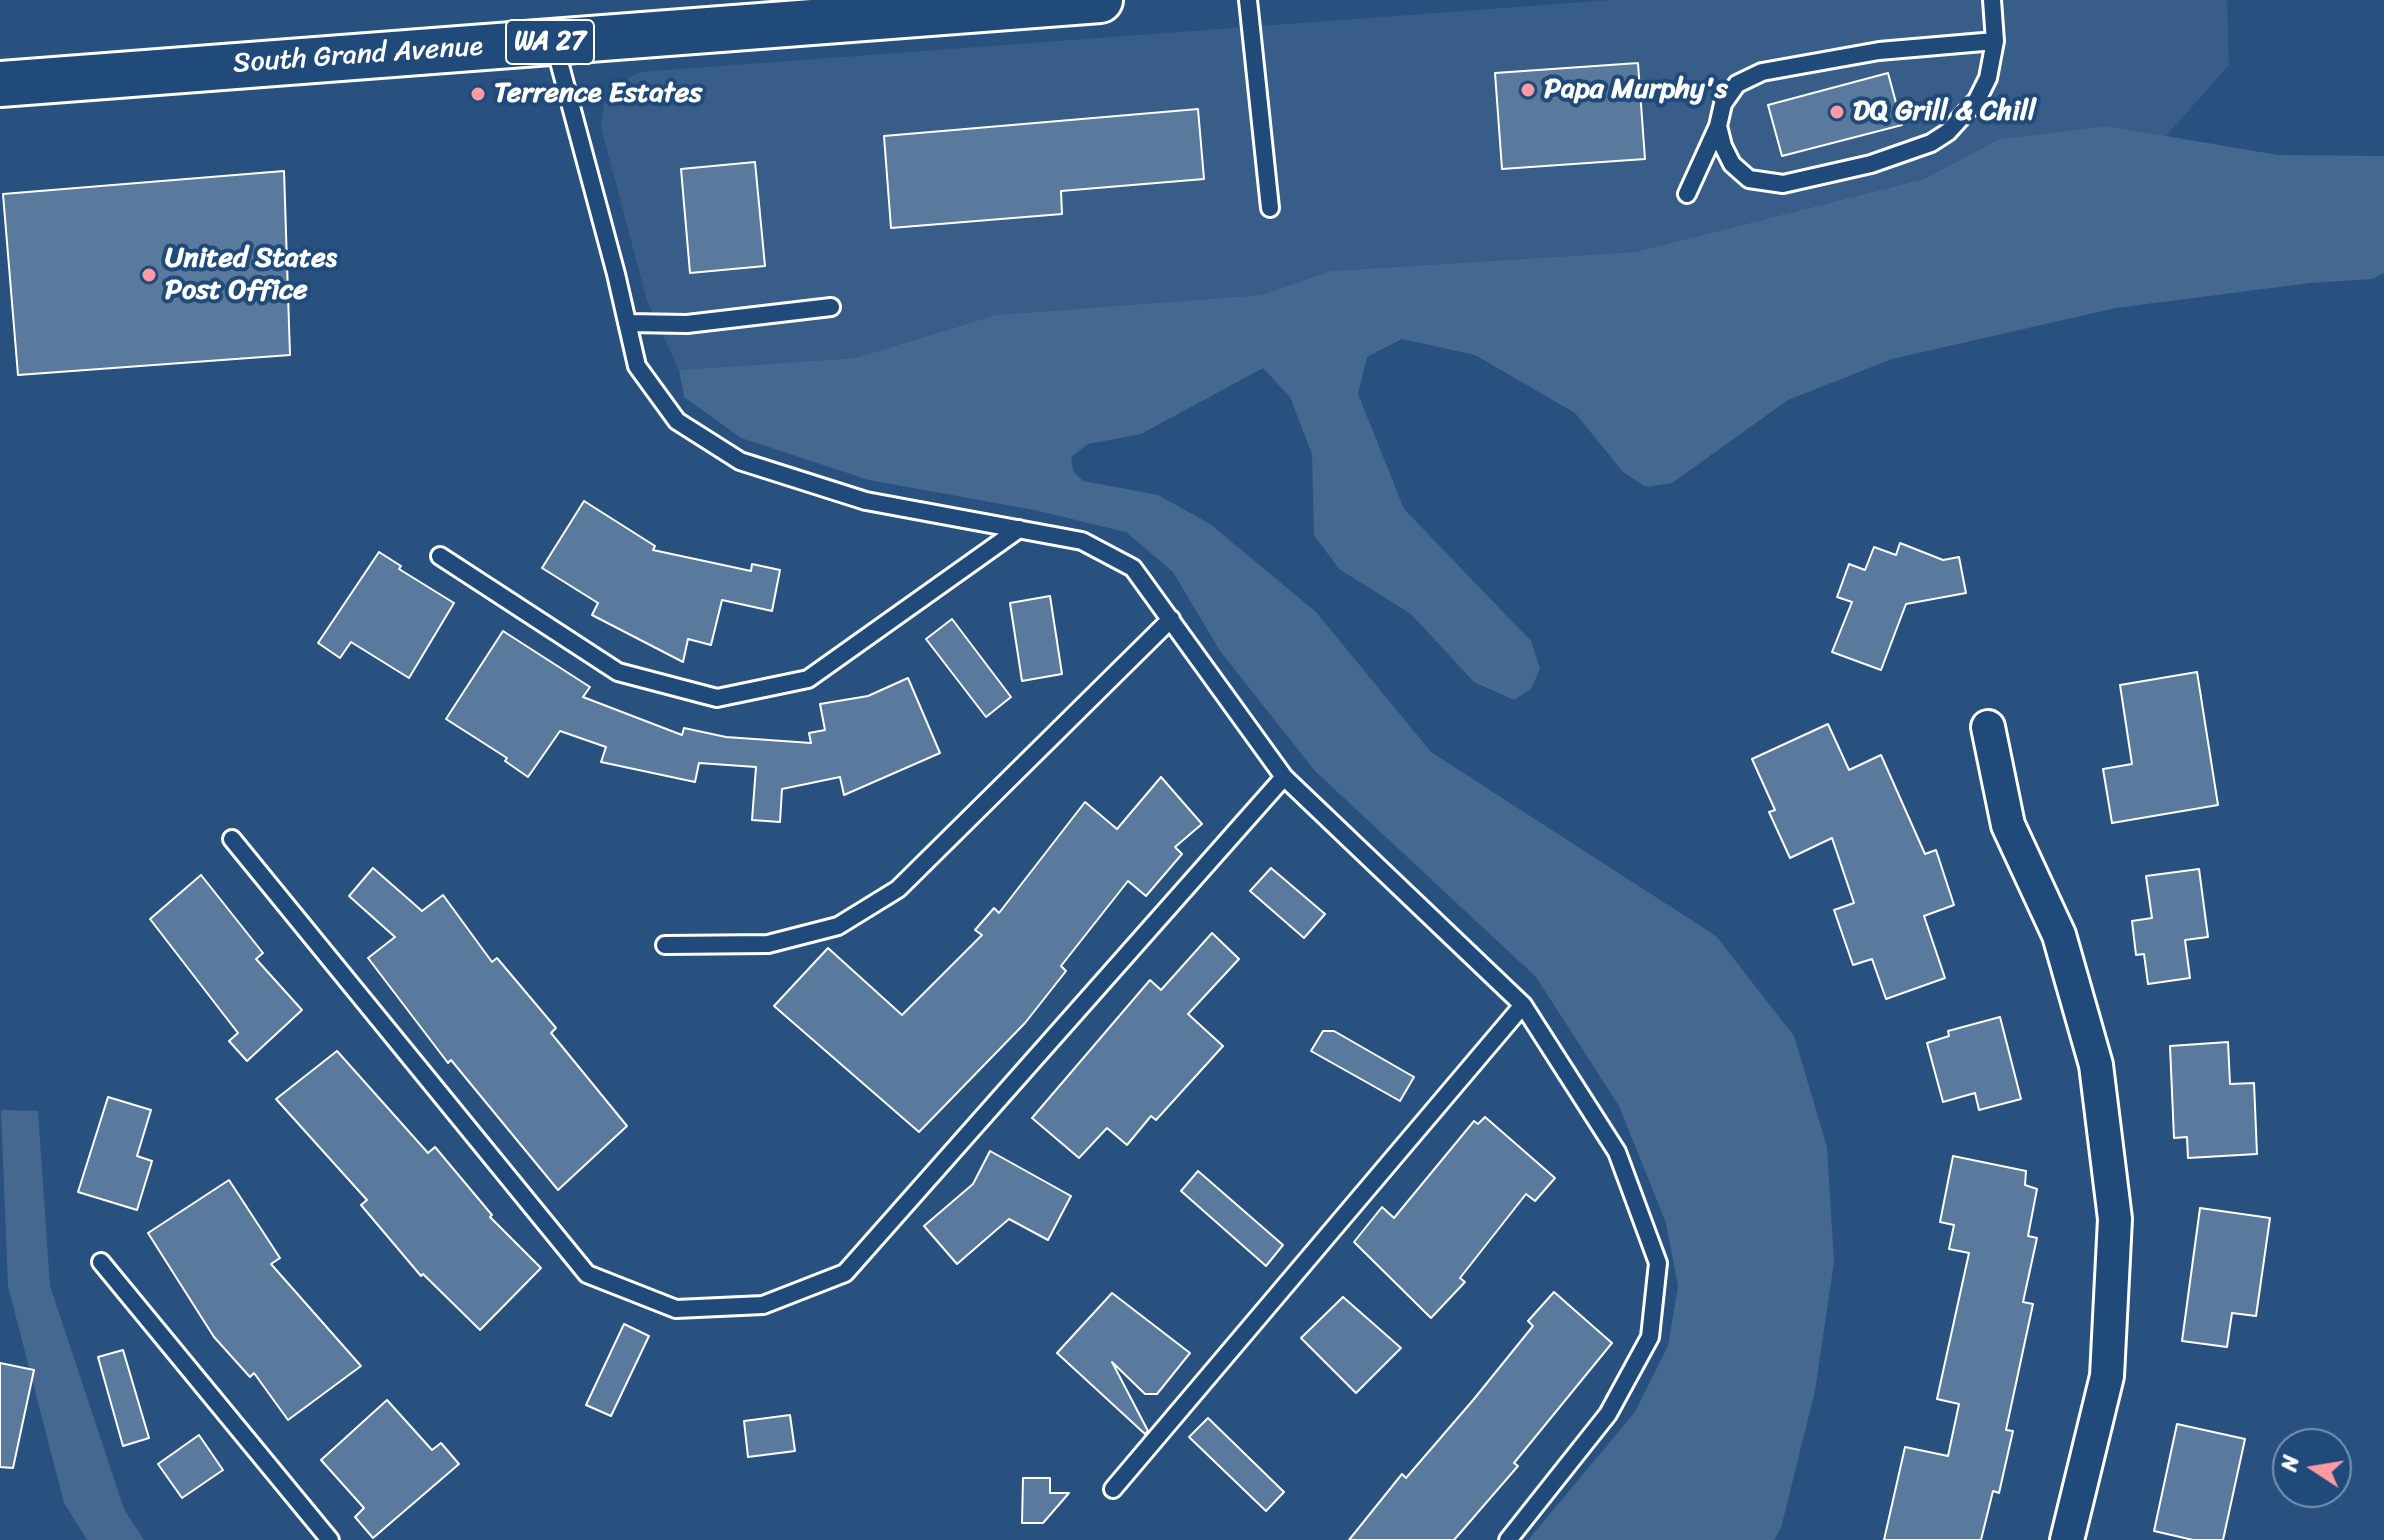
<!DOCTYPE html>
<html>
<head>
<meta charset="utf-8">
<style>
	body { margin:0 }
	#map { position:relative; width:2384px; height:1540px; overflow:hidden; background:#28517f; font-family:Sriracha,sans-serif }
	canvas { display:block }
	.north { position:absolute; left:2272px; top:1428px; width:80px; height:80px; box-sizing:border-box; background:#1f4a7a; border:2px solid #7992af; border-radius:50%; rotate:282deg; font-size:22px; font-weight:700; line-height:32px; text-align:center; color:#fff }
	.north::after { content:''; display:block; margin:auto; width:28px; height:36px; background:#ff9aa2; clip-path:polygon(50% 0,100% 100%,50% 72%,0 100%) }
</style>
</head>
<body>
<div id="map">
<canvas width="2384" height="1540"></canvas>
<div class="north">N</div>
</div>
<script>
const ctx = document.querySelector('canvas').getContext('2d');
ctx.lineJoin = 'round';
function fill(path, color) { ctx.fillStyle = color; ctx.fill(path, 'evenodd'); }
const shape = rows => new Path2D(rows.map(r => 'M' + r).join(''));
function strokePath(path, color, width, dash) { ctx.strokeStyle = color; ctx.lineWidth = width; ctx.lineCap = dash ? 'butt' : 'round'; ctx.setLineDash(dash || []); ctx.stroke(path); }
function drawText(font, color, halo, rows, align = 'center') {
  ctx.font = font + ' Sriracha,sans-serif'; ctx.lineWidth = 8; ctx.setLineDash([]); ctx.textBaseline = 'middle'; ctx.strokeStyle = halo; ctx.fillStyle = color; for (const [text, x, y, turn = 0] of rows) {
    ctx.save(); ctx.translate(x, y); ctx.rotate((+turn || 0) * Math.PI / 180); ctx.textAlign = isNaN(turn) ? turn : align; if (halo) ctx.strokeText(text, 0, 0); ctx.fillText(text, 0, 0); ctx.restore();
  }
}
const built = shape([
	[1611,0,2227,0,2229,65,2166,136,2107,126,1999,139,1924,179,1634,252,1331,271,1261,295,996,315,855,358,679,370,647,301,601,127,604,103,617,84,640,72]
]);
const green = shape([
	[2107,126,2278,155,2384,156,2384,273,2372,279,2310,283,2116,308,1892,359,1788,400,1672,483,1646,487,1623,472,1575,413,1475,355,1402,339,1367,357,1358,394,1404,509,1531,641,1540,669,1531,689,1514,700,1474,682,1411,614,1339,569,1314,535,1312,454,1290,397,1263,368,1141,434,1088,444,1071,457,1073,471,1083,481,1158,495,1210,524,1316,612,1431,752,1716,936,1794,1036,1827,1147,1834,1262,1815,1391,1781,1528,1774,1540,1528,1540,1635,1412,1668,1346,1678,1286,1666,1223,1619,1106,1536,977,1315,771,1220,651,1173,572,1126,532,1034,510,869,480,741,438,684,397,679,370,855,358,996,315,1261,295,1331,271,1634,252,1924,179,1999,139],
	[1,1110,38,1111,50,1286,124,1509,144,1540,87,1540,64,1503,8,1286]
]);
const building = shape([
	[1638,63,1645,159,1502,169,1495,73,1638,63],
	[1888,73,1902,125,1782,156,1768,105,1888,73],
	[1198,109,1204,179,1061,191,1062,214,891,228,884,136,1198,109],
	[755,162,765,266,690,273,681,169,755,162],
	[284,171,290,355,18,375,3,194,284,171],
	[584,501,655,546,653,550,751,571,752,564,780,570,772,611,722,600,711,645,688,639,683,662,592,615,598,603,542,568,584,501],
	[1900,543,1943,560,1959,557,1966,593,1906,604,1881,670,1832,652,1852,602,1837,597,1849,564,1865,570,1874,547,1896,555,1900,543],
	[379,552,401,566,399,569,454,603,409,678,351,642,340,658,318,643,379,552],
	[1050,596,1062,674,1022,681,1010,603,1050,596],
	[952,619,1011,697,986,717,926,639,952,619],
	[503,631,590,687,583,697,682,735,684,728,726,737,811,743,809,733,825,730,820,704,868,696,908,678,940,753,844,795,840,777,782,789,780,822,752,820,756,767,699,763,695,782,601,762,606,747,560,731,528,777,505,761,507,758,446,719,503,631],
	[2197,672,2218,805,2112,823,2103,769,2132,764,2120,685,2197,672],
	[1828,724,1849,770,1881,755,1925,854,1936,850,1954,905,1924,916,1945,978,1886,999,1872,959,1853,965,1834,910,1854,903,1832,838,1790,858,1769,812,1775,810,1752,759,1828,724],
	[1161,777,1202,824,1175,847,1182,854,1146,896,1128,881,1061,966,1066,971,1025,1023,919,1132,774,1006,828,948,902,1015,982,935,975,930,994,908,999,913,1085,802,1117,829,1161,777],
	[373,868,422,911,443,895,492,962,497,958,556,1028,551,1033,627,1126,558,1190,451,1060,448,1063,368,958,395,937,349,896,373,868],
	[1271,868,1325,914,1304,938,1250,891,1271,868],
	[2199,869,2208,937,2185,940,2190,978,2148,984,2144,954,2136,955,2132,921,2152,918,2146,876,2199,869],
	[201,875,263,953,256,959,302,1010,247,1061,229,1041,238,1033,150,919,201,875],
	[1212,933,1239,959,1188,1014,1223,1046,1156,1120,1151,1116,1127,1145,1107,1128,1079,1158,1032,1118,1150,980,1161,990,1212,933],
	[2000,1017,2021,1099,1979,1110,1975,1093,1943,1102,1927,1043,1949,1036,1948,1031,2000,1017],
	[1323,1031,1334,1031,1414,1077,1400,1101,1311,1051,1323,1031],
	[2228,1042,2230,1084,2254,1083,2257,1154,2188,1158,2187,1137,2174,1138,2170,1046,2228,1042],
	[337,1051,428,1153,435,1147,492,1215,490,1217,541,1268,480,1330,423,1274,421,1276,361,1205,367,1200,276,1099,337,1051],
	[108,1097,151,1110,137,1156,152,1161,137,1210,78,1192,108,1097],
	[1485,1117,1555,1178,1535,1201,1526,1194,1460,1278,1465,1282,1431,1318,1354,1242,1382,1207,1394,1218,1474,1121,1478,1124,1485,1117],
	[990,1151,1071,1196,1048,1240,1009,1219,957,1264,924,1226,973,1184,990,1151],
	[1953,1156,2026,1171,2025,1185,2037,1189,2028,1236,2037,1238,2023,1302,2033,1304,2006,1430,2013,1431,1999,1493,1993,1491,1981,1540,1884,1540,1905,1447,1948,1456,1959,1404,1937,1399,1969,1253,1949,1249,1954,1225,1940,1222,1953,1156],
	[1198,1171,1283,1245,1266,1266,1181,1191,1198,1171],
	[229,1180,280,1258,271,1264,361,1366,288,1420,254,1373,250,1377,214,1337,148,1233,229,1180],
	[2200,1208,2270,1218,2256,1316,2232,1313,2227,1347,2182,1341,2200,1208],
	[1554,1292,1612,1343,1514,1463,1518,1466,1454,1540,1349,1540,1402,1474,1406,1478,1474,1399,1533,1326,1528,1321,1554,1292],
	[1112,1293,1190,1353,1157,1394,1145,1394,1112,1362,1148,1431,1145,1434,1057,1353,1112,1293],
	[1343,1297,1401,1348,1356,1393,1301,1338,1343,1297],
	[624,1324,649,1336,611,1416,586,1405,624,1324],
	[123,1350,149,1438,123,1446,98,1357,123,1350],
	[0,1363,34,1370,13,1468,0,1467,0,1363],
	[387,1400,432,1450,441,1443,459,1464,373,1538,355,1517,364,1508,321,1460,387,1400],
	[790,1415,795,1451,748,1457,744,1421,790,1415],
	[1208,1418,1284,1492,1266,1511,1189,1437,1208,1418],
	[2177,1424,2245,1439,2223,1540,2193,1540,2154,1531,2177,1424],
	[199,1435,223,1470,182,1498,158,1464,199,1435],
	[1023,1478,1050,1478,1050,1493,1069,1493,1043,1523,1022,1523,1023,1478]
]);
const lane = shape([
	[1248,0,1270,208],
	[1992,0,1995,41,1879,51,1762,72,1737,84,1723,104,1718,126,1723,146,1732,164,1749,179,1783,184,1871,164,1931,143,1948,132,1977,100,1988,78,1995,41],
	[554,43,616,274,637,366,677,421,740,461,866,501,1082,541,1133,568,1284,777,1523,1005,1617,1152,1658,1263,1650,1337,1608,1414,1508,1540],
	[1687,194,1718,126],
	[627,323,687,324,831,307],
	[440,556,618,672,717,698,808,679,1019,529],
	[232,839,587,1274,676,1309,763,1305,845,1273,1284,777],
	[665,945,768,944,838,926,898,889,1171,619],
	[101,1262,330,1540],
	[1113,1489,1523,1005]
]);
const street = shape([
	[1988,727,2008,825,2059,935,2096,1065,2115,1219,2107,1376,2067,1540]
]);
const primary = shape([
	[0,84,1100,0]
]);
const markers = [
	[1528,90,8,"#ff9aa2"],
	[478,94,8,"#ff9aa2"],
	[1837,112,8,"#ff9aa2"],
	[149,275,8,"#ff9aa2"]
];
const shields = [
	[550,42,88]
];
const shieldNames = [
	["WA 27",550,42]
];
const streetNames = [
	["South Grand Avenue",358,56,-4]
];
const poiNames = [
	["Papa Murphy's",1544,90],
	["Terrence Estates",494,94],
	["DQ Grill & Chill",1853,112],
	["United States",165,259],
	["Post Office",165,291]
];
fill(built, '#375d88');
fill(green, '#446890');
fill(building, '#5a7a9d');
strokePath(building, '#fff', 2);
strokePath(lane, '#fff', 22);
strokePath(street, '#fff', 38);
strokePath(primary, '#fff', 50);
strokePath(lane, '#1f4a7a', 16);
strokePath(street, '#1f4a7a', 32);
strokePath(primary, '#1f4a7a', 44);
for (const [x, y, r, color] of markers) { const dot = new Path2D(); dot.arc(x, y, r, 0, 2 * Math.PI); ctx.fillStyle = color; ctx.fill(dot); strokePath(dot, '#1f4a7a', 3); }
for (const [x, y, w] of shields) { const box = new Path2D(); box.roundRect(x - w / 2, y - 22, w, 44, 6); ctx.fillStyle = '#1f4a7a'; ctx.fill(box); strokePath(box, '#fff', 2); }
drawText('bold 26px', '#fff', null, shieldNames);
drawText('28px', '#fff', '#1f4a7a', streetNames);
drawText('bold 28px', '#fff', '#1f4a7a', poiNames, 'left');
</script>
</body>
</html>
